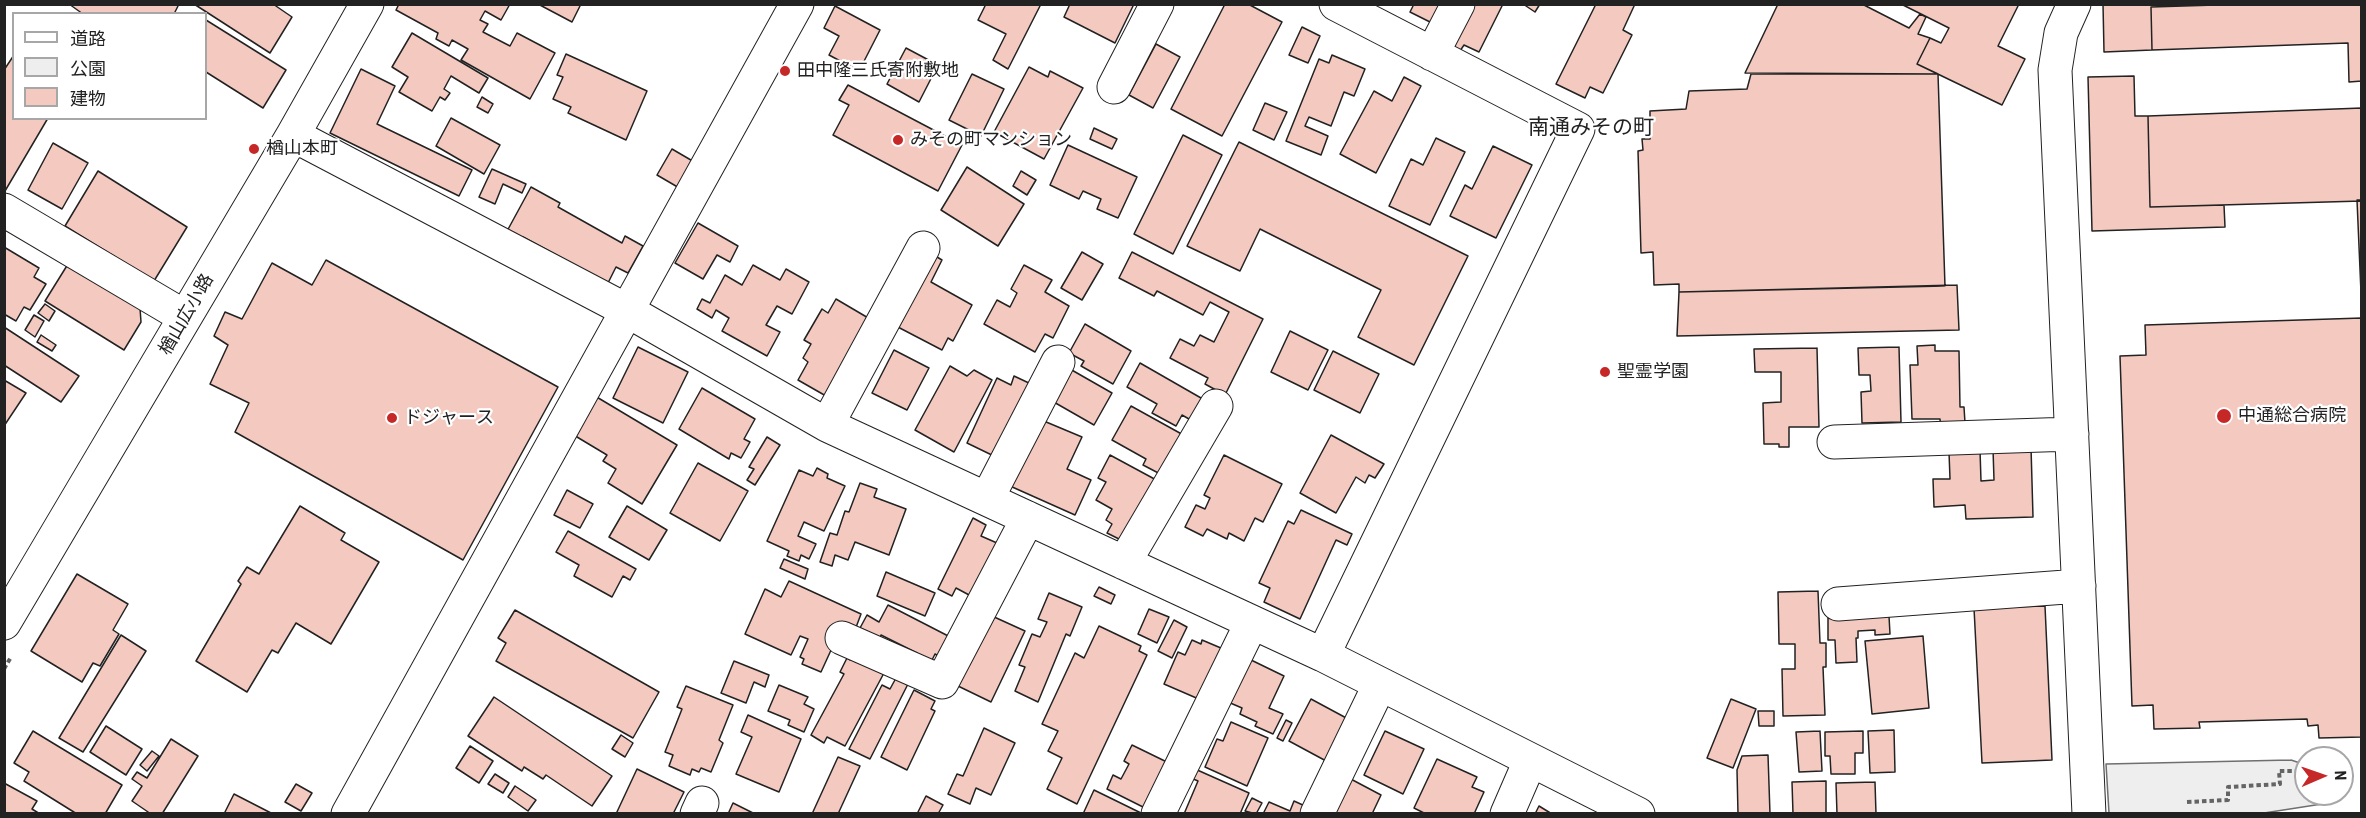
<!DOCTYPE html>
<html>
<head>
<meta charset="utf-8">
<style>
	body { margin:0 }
	#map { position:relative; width:2366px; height:818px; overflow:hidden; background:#fff; font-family:"Roboto Condensed","Noto Sans JP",sans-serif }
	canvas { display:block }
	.frame { position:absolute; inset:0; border:6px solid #222; pointer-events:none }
	.legend { position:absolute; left:12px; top:12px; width:195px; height:108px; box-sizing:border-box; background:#fff; border:2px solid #a7a7a7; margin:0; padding:8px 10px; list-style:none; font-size:18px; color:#222 }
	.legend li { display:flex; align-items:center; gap:12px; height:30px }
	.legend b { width:30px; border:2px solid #a7a7a7 }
	.north { position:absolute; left:2294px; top:746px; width:60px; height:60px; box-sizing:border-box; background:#fff; border:2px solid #a7a7a7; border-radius:50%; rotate:88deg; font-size:16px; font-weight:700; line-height:24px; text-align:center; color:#222 }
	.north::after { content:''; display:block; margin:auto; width:21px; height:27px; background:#c62828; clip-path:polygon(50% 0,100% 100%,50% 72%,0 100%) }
</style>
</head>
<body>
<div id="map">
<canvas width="2366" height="818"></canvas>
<div class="frame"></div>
<ul class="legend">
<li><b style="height:8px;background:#fff"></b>道路</li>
<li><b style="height:16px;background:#eee"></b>公園</li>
<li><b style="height:16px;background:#f3c9c0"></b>建物</li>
</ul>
<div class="north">N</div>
</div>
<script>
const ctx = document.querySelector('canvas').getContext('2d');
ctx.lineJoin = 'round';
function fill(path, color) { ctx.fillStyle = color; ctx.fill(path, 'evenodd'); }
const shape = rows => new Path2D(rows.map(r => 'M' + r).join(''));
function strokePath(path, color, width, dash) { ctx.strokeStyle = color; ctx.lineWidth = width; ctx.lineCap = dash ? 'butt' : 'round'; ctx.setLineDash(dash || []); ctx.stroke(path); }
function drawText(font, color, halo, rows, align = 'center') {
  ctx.font = font + ' "Roboto Condensed","Noto Sans JP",sans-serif'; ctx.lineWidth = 4.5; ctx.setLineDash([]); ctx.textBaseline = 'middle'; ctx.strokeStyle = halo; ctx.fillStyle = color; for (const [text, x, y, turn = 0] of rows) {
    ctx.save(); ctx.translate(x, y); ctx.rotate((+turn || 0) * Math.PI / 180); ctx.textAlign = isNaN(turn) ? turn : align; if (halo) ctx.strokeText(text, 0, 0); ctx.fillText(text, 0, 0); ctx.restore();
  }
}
const green = shape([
	[2291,760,2306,765,2306,794,2320,794,2322,804,2264,813,2109,813,2106,764,2291,760]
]);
const building = shape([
	[69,4,179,4,174,14,83,14,69,4],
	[194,4,273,4,292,17,270,53,194,4],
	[399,4,510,4,501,20,485,11,480,20,488,24,483,32,510,46,517,33,555,53,530,99,461,60,468,49,452,40,449,46,436,39,438,33,396,10,399,4],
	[538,4,581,4,572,22,538,4],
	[986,4,1041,4,1008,69,993,60,1006,34,978,20,986,4],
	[1070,4,1134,4,1115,43,1064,17,1070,4],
	[1225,4,1248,4,1282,22,1222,136,1171,109,1225,4],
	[1414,4,1444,4,1434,24,1410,12,1414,4],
	[1467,4,1503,4,1479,52,1464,45,1460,51,1447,45,1467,4],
	[1523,4,1540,4,1535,12,1523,4],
	[1596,4,1635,4,1623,30,1632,35,1603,93,1590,87,1585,98,1556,84,1596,4],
	[1778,4,1862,4,1909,28,1920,14,1926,17,1918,34,1930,38,1917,64,1938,74,1745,73,1778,4],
	[1901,4,2019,4,1998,46,2025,59,2002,105,1917,64,1930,38,1941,43,1949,28,1901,4],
	[2103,4,2216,4,2216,5,2151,7,2152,50,2104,52,2103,4],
	[2362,4,2362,81,2349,82,2348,43,2152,50,2151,7,2237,4,2362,4],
	[835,6,880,30,859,71,829,55,839,36,824,28,835,6],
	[206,20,286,70,263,108,206,72,206,20],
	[1302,27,1320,36,1308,63,1289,55,1302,27],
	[412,33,488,78,479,93,451,76,444,89,450,93,445,100,440,97,432,111,399,92,408,77,392,67,412,33],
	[1156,44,1180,57,1153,108,1129,95,1156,44],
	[906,48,938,65,919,102,887,84,906,48],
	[566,54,647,91,626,140,568,113,571,107,553,99,563,77,557,75,566,54],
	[14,55,14,118,48,118,5,191,4,70,14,55],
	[1332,55,1365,69,1354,96,1344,92,1331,126,1309,117,1305,126,1328,136,1321,155,1286,141,1319,59,1329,63,1332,55],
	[1029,67,1048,77,1050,71,1083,88,1044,159,994,132,1029,67],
	[361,69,395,86,377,124,472,170,459,196,330,133,361,69],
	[972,74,1004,89,981,136,949,120,972,74],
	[1751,74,1938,74,1945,286,1679,292,1679,284,1654,285,1653,252,1641,253,1638,151,1643,150,1642,139,1650,139,1650,111,1686,109,1689,91,1747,89,1751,74],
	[2134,76,2135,116,2148,116,2150,207,2224,205,2225,227,2092,231,2088,77,2134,76],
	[1404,77,1421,86,1376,173,1340,154,1374,91,1392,101,1404,77],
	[848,85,962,145,938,191,833,135,849,105,839,100,848,85],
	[482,97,493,104,488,113,477,107,482,97],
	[1265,103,1287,112,1274,140,1253,130,1265,103],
	[2362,108,2362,201,2150,207,2148,116,2362,108],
	[451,118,500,145,484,174,436,146,451,118],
	[1094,128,1117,139,1112,149,1090,139,1094,128],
	[1183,135,1222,155,1173,254,1134,234,1183,135],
	[1436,138,1465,152,1430,225,1389,206,1411,159,1423,165,1436,138],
	[1239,142,1468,256,1414,365,1358,337,1381,290,1260,229,1240,271,1187,246,1239,142],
	[53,143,88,163,62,209,28,190,53,143],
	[1068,145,1137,177,1118,218,1097,209,1101,199,1083,191,1079,199,1050,185,1068,145],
	[1493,146,1532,165,1496,238,1450,216,1465,185,1472,189,1493,146],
	[672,149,696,163,681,189,657,175,672,149],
	[967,167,1024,204,998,246,941,210,967,167],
	[492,169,526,184,522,193,503,184,495,204,479,197,492,169],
	[98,171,187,227,154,281,65,226,98,171],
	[1021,171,1036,180,1027,195,1013,186,1021,171],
	[531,187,560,203,558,207,622,243,625,236,643,246,628,273,616,267,608,283,523,237,521,241,506,233,531,187],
	[2357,200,2362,200,2362,316,2357,200],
	[698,223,738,246,730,262,717,255,703,279,675,263,698,223],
	[4,247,39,268,34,277,46,284,30,310,24,307,16,321,4,314,4,247],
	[1082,252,1103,264,1082,300,1061,288,1082,252],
	[1132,252,1263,319,1225,395,1205,384,1208,378,1170,358,1180,339,1194,346,1200,335,1214,342,1229,312,1210,302,1203,315,1157,291,1154,296,1119,278,1132,252],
	[932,254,942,260,931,282,972,305,953,341,948,338,942,350,894,325,932,254],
	[326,260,558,387,463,560,235,432,249,403,210,384,228,345,214,336,225,312,242,319,272,263,312,285,326,260],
	[68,264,140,308,141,322,124,350,45,301,68,264],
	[753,265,780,280,786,269,809,282,792,314,777,306,766,325,780,332,767,356,722,331,729,318,716,310,712,318,697,309,702,299,710,303,725,275,742,285,753,265],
	[1024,265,1052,280,1045,292,1069,306,1053,338,1045,334,1035,352,984,324,997,300,1010,307,1017,293,1011,289,1024,265],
	[1957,285,1959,330,1677,336,1679,292,1957,285],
	[836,299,870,319,826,396,798,380,808,362,803,358,811,344,804,340,822,309,828,313,836,299],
	[45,304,55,311,49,321,38,313,45,304],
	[34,315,44,321,35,337,25,330,34,315],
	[2362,318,2362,737,2319,738,2318,725,2308,726,2307,719,2199,722,2200,728,2154,729,2153,705,2132,706,2120,356,2146,355,2145,325,2362,318],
	[1085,324,1131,351,1113,384,1081,366,1084,361,1069,353,1085,324],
	[4,327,79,376,61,402,4,365,4,327],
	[1290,331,1328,350,1308,390,1271,372,1290,331],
	[41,335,56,345,52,351,37,342,41,335],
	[1935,345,1935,351,1959,351,1960,407,1964,407,1965,423,1941,431,1940,419,1912,419,1910,365,1918,365,1917,346,1935,345],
	[638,347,688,372,663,423,613,398,638,347],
	[1899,347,1901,422,1862,423,1861,392,1871,391,1870,375,1859,375,1858,348,1899,347],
	[1817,348,1819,427,1789,427,1789,447,1779,447,1779,444,1764,444,1763,403,1781,402,1781,372,1755,372,1754,349,1817,348],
	[894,350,929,368,907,410,872,393,894,350],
	[1333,351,1379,374,1360,413,1314,390,1333,351],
	[1140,363,1208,402,1196,423,1182,415,1176,426,1152,413,1157,404,1127,387,1140,363],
	[950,366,967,376,974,370,992,380,954,452,915,430,950,366],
	[1070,369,1112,393,1094,425,1052,401,1070,369],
	[1014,376,1031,384,998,458,967,443,997,378,1011,385,1014,376],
	[4,380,26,393,4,426,4,380],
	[702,388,755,419,744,439,750,442,741,458,731,453,729,459,679,429,702,388],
	[595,396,677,445,642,504,608,483,616,469,603,461,607,455,572,434,595,396],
	[1131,406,1187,437,1166,477,1143,465,1146,459,1112,440,1131,406],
	[1039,419,1082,437,1067,469,1091,480,1075,515,1010,486,1039,419],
	[1331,435,1384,464,1375,478,1369,475,1365,483,1356,477,1336,513,1300,493,1331,435],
	[767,437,780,445,755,485,747,480,754,469,749,467,767,437],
	[2031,447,2033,517,1966,519,1965,505,1934,507,1933,479,1950,479,1949,452,1980,450,1981,481,1994,480,1993,449,2031,447],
	[1110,455,1160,482,1127,543,1107,533,1112,524,1106,520,1112,509,1096,500,1106,482,1098,478,1110,455],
	[1224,455,1282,484,1263,522,1255,518,1244,541,1229,533,1227,539,1207,529,1203,536,1185,527,1196,505,1205,509,1210,498,1204,495,1224,455],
	[698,463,748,491,720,541,670,513,698,463],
	[817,468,828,474,827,478,845,486,824,531,804,522,798,536,816,544,809,559,801,555,799,561,787,556,789,551,767,541,799,470,813,476,817,468],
	[860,483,877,489,874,497,906,509,889,555,855,542,848,560,835,555,832,566,820,562,830,533,837,535,845,511,849,512,860,483],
	[567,490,593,504,580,528,554,515,567,490],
	[300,506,345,533,341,540,379,562,331,644,296,623,278,653,272,650,247,692,196,661,241,584,238,581,247,567,259,574,300,506],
	[627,506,667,530,649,560,609,537,627,506],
	[1301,510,1352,534,1347,545,1336,540,1300,619,1264,602,1270,588,1259,583,1288,521,1294,524,1301,510],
	[973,518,986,525,981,536,997,543,971,596,956,588,952,596,938,589,973,518],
	[568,531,636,569,630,580,623,576,612,597,574,576,579,565,556,552,568,531],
	[784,559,808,569,805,579,780,568,784,559],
	[886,572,935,593,925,616,877,596,886,572],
	[77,574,128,604,113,630,119,634,100,666,93,663,82,682,31,651,77,574],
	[789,581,861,614,855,630,843,624,821,672,802,664,804,659,800,657,808,639,800,636,791,655,745,634,765,589,781,597,789,581],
	[1099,587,1115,595,1111,604,1094,596,1099,587],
	[1818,591,1820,643,1826,643,1826,667,1823,667,1825,715,1783,716,1782,669,1795,669,1795,644,1779,644,1778,592,1818,591],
	[1049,593,1082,607,1070,636,1066,634,1038,702,1015,691,1025,667,1019,665,1032,634,1040,637,1047,622,1038,619,1049,593],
	[888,605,956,640,945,660,935,654,929,666,917,653,881,635,880,638,860,628,867,615,879,622,888,605],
	[2045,606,2052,760,1982,763,1974,608,2045,606],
	[1149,609,1169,617,1157,643,1138,634,1149,609],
	[515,610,659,692,633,738,496,661,506,643,498,638,515,610],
	[992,616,1025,631,991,702,958,686,992,616],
	[1889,616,1890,634,1875,635,1875,630,1858,631,1858,638,1856,638,1857,662,1836,663,1835,640,1828,640,1828,618,1889,616],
	[1174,620,1187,627,1172,658,1158,651,1174,620],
	[1099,626,1141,646,1139,651,1147,655,1077,804,1047,789,1062,758,1048,751,1058,731,1042,724,1075,653,1084,658,1099,626],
	[121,635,146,651,83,752,59,738,121,635],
	[1923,636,1929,708,1872,714,1865,641,1923,636],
	[1192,640,1201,644,1202,640,1228,651,1201,700,1164,684,1178,652,1185,655,1192,640],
	[853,656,884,673,845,746,827,737,824,743,811,735,844,674,840,672,847,658,850,660,853,656],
	[1249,659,1284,676,1269,708,1283,714,1273,734,1255,726,1257,722,1240,714,1242,708,1228,702,1249,659],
	[734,661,769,675,765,687,754,682,746,703,721,693,734,661],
	[896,678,908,684,870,759,849,749,882,685,890,689,896,678],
	[779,685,808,697,804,704,814,709,804,732,788,725,790,720,768,711,779,685],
	[686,686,733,705,719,740,723,743,711,772,701,768,699,772,692,769,690,775,669,766,673,755,665,752,682,709,677,707,686,686],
	[914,690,935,701,931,709,935,711,907,770,881,757,914,690],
	[494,697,612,776,592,806,546,775,543,779,524,767,522,771,468,736,494,697],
	[1311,699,1350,720,1328,762,1289,741,1311,699],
	[1731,699,1756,709,1733,768,1707,758,1731,699],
	[1758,711,1774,711,1774,726,1759,726,1758,711],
	[748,715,801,739,779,792,736,774,752,737,741,732,748,715],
	[1286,720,1292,723,1283,741,1277,738,1286,720],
	[1231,722,1268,738,1247,786,1205,767,1217,739,1223,741,1231,722],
	[106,726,142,749,126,775,90,752,106,726],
	[984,728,1015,743,991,795,976,788,970,804,948,794,957,774,963,776,984,728],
	[1894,730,1895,772,1870,773,1868,731,1894,730],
	[33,731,122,785,105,814,77,814,24,781,29,772,14,763,33,731],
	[1385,731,1424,749,1403,794,1364,775,1385,731],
	[1820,731,1822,771,1799,772,1796,732,1820,731],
	[1863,731,1863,753,1855,753,1855,774,1831,774,1830,756,1825,756,1825,732,1863,731],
	[621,735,633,743,625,757,612,749,621,735],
	[171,739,198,756,162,814,151,814,132,801,142,786,132,779,137,772,147,778,171,739],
	[1132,745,1173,765,1151,811,1107,789,1113,775,1121,779,1129,764,1124,761,1132,745],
	[470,746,493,761,479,783,456,768,470,746],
	[152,751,159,756,147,771,140,765,152,751],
	[1768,755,1770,814,1738,814,1737,770,1742,756,1768,755],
	[838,757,860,766,838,814,812,814,838,757],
	[1437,759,1477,777,1472,787,1484,792,1474,814,1426,814,1414,808,1437,759],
	[637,769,684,792,673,814,616,814,637,769],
	[1195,769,1249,793,1240,814,1184,814,1198,781,1191,778,1195,769],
	[495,774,509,783,503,793,488,784,495,774],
	[1347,777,1381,795,1372,814,1329,814,1347,777],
	[1826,781,1826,814,1793,814,1792,782,1826,781],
	[1875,782,1876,814,1837,814,1836,783,1875,782],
	[4,783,37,801,32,809,40,814,4,814,4,783],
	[296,784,312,793,301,811,285,802,296,784],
	[515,786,536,800,528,811,508,797,515,786],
	[1094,790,1143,814,1083,814,1094,790],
	[234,794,271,813,270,814,224,814,234,794],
	[926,796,943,805,938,814,917,814,926,796],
	[1252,798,1262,803,1256,814,1245,811,1252,798],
	[1294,801,1305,806,1301,814,1263,814,1269,802,1290,811,1294,801],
	[733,803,755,814,728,814,733,803],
	[1539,806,1552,814,1535,814,1539,806]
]);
const path = shape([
	[4,669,11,657],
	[2187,802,2228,800,2228,787,2280,784,2279,771,2306,771]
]);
const minor = shape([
	[2074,4,2061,33,2055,70,2089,814],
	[1432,54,1458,4],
	[1114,87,1157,4],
	[293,135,626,310,827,425,1323,655,1638,814],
	[4,210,185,317],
	[827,425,923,248],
	[1834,442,2072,434],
	[987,499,1058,362],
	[1124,563,1216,406],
	[1838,604,2079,586],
	[4,623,293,135,367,4],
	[842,638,942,682,1028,518],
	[1323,655,1578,129,1336,4],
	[348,814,797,4],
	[697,814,702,803],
	[1158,814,1252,622],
	[1317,814,1380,684],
	[1507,814,1530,761]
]);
const markers = [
	[785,71,6,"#c62828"],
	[898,140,6,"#c62828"],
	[254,149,6,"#c62828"],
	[1605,372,6,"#c62828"],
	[2224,416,8,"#c62828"],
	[392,418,6,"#c62828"]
];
const poiNames = [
	["田中隆三氏寄附敷地",797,71],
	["みその町マンション",910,140],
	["楢山本町",266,149],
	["聖霊学園",1617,372],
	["中通総合病院",2238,416],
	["ドジャース",404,418]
];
const streetNames = [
	["楢山広小路",187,315,-60]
];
const quarterNames = [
	["南通みその町",1591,129]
];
fill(green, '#eee');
strokePath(green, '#6f6f6f', 1.5);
fill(building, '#f3c9c0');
strokePath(building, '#222', 1.5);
strokePath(minor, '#222', 35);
strokePath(path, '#646464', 4, [4.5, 3]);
strokePath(minor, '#fff', 33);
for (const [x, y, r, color] of markers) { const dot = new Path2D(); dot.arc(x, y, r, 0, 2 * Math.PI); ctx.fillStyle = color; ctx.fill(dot); strokePath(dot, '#fff', 2); }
drawText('18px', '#222', '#fff', poiNames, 'left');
drawText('18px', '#222', '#fff', streetNames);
drawText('21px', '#222', '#fff', quarterNames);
</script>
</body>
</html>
